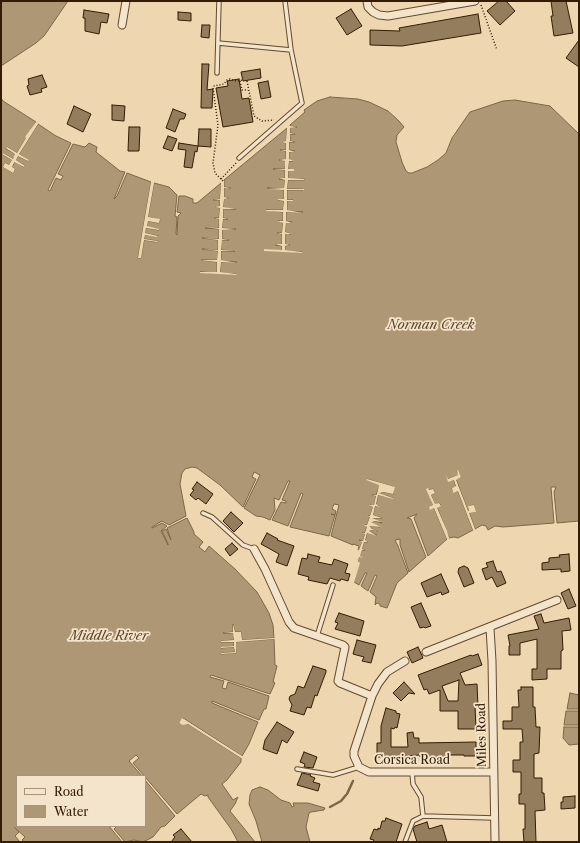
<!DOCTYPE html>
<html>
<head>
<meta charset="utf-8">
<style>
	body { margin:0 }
	#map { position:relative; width:580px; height:843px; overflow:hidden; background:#eed6b0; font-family:"Libre Caslon Text",serif }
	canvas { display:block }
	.frame { position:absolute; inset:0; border:2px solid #331c01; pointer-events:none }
	.legend { position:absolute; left:16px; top:775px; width:130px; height:52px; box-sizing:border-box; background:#f4e4cc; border:1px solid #a7947b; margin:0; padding:5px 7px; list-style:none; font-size:12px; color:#331c01 }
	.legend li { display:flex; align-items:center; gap:8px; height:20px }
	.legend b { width:20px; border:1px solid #a7947b }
</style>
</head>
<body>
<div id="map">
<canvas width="580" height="843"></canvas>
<div class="frame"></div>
<ul class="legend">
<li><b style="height:5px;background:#f4e4cc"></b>Road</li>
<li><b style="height:11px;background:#ae9774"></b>Water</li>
</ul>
</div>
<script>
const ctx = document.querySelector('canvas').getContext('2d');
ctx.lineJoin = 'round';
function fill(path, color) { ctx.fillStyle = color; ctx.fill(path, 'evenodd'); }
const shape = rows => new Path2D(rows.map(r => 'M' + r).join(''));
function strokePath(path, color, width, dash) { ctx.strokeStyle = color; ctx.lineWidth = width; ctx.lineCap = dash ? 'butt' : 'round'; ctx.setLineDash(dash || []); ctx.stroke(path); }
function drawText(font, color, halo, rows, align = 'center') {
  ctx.font = font + ' "Libre Caslon Text",serif'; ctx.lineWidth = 3.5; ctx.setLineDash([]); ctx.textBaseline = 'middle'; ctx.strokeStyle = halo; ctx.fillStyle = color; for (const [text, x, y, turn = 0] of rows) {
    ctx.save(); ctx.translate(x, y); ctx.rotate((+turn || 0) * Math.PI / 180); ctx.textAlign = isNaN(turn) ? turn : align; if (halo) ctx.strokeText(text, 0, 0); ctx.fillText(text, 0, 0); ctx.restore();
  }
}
const water = shape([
	[1,1,68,1,44,36,36,43,1,66,1,1],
	[330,97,358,99,369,102,388,111,399,121,404,127,397,135,396,142,402,162,406,171,409,173,412,173,427,167,438,160,446,153,452,138,470,112,503,101,515,100,550,106,579,134,579,521,557,523,554,492,556,487,551,487,554,523,503,527,495,526,488,530,486,526,482,525,475,529,469,512,475,512,474,505,469,506,469,511,468,511,456,479,461,477,457,471,459,475,448,479,454,480,456,487,452,488,453,492,458,491,473,530,458,538,454,537,449,538,437,507,441,505,439,503,435,505,431,495,435,493,433,489,429,490,433,505,430,507,434,508,447,539,428,556,414,518,417,514,407,518,411,519,426,557,409,572,400,545,400,539,395,540,398,546,408,573,397,583,387,608,380,606,380,604,377,603,375,605,376,597,370,592,377,576,375,575,368,591,361,586,367,573,365,573,359,585,354,582,359,563,358,561,359,557,362,550,365,550,362,549,364,542,368,542,365,541,367,533,377,535,369,531,372,530,378,531,372,529,370,526,380,527,371,523,375,521,382,523,372,518,382,518,373,515,375,506,379,506,376,505,378,495,393,498,379,493,384,492,393,494,394,487,367,479,367,480,380,484,376,495,372,495,376,496,374,506,370,505,373,507,370,516,368,516,370,517,367,525,365,525,367,526,365,533,362,533,365,534,363,541,359,540,362,542,359,551,358,550,359,546,353,544,353,545,331,536,339,505,334,504,332,509,336,511,335,515,331,514,335,515,329,536,290,527,303,494,301,493,288,526,272,520,281,502,286,503,286,501,282,500,290,481,288,481,279,500,274,498,275,510,270,520,263,517,256,516,244,508,260,475,254,472,252,477,256,479,243,507,220,485,197,468,192,467,185,469,182,473,180,484,186,516,169,525,162,521,152,527,152,528,162,523,167,526,161,531,168,545,168,544,162,531,166,529,171,540,167,528,187,518,194,532,194,534,203,542,199,547,205,552,209,546,235,569,257,592,269,613,273,625,274,638,242,640,241,632,235,632,233,624,233,632,223,633,234,633,234,640,221,641,221,642,234,642,234,646,221,648,234,647,235,652,221,653,221,654,236,653,235,642,274,639,275,665,277,666,273,682,275,683,270,694,211,675,210,677,224,681,222,688,226,689,228,682,269,696,266,709,264,709,259,720,212,701,212,703,258,722,249,744,242,756,183,718,179,723,188,724,241,758,241,762,227,780,222,784,233,800,238,797,235,804,230,811,255,842,238,842,231,829,208,797,208,795,205,796,201,794,177,814,133,763,139,758,136,755,129,761,142,776,17,776,17,826,109,826,122,842,24,842,22,840,25,837,14,827,19,832,15,836,20,842,1,842,1,98,3,101,36,122,17,153,7,147,6,149,16,154,13,159,3,153,2,154,12,160,9,165,5,163,3,167,13,173,15,169,12,167,15,162,24,167,25,166,16,160,18,156,28,161,28,160,19,154,38,124,56,136,71,143,48,190,50,191,56,178,61,180,63,176,58,174,73,144,85,147,89,143,97,147,96,152,120,171,125,172,114,199,117,196,127,173,151,182,138,258,141,258,144,240,156,242,157,241,144,239,145,235,158,236,145,233,146,228,159,230,147,227,148,221,159,223,160,220,148,217,154,183,169,187,177,195,175,216,177,217,176,234,177,235,178,216,181,213,177,212,179,196,185,196,193,199,193,203,197,203,221,183,220,199,213,200,220,200,220,207,215,207,220,208,219,218,214,218,219,219,219,228,205,228,219,229,219,239,202,238,218,240,218,250,202,249,218,251,218,260,201,260,217,262,217,273,200,272,236,274,220,273,221,262,237,262,221,261,221,251,235,251,221,250,221,240,229,240,222,239,222,229,236,229,222,228,223,219,228,219,223,218,223,209,236,209,223,208,224,198,229,198,224,197,224,187,231,188,224,187,224,180,287,128,286,142,282,142,286,142,286,150,280,150,286,151,286,160,279,160,286,161,285,169,273,169,285,170,285,178,279,179,285,180,284,189,267,188,284,190,284,199,278,200,284,201,283,210,266,210,283,212,283,221,278,221,283,222,282,233,277,233,282,234,282,244,275,245,282,246,282,251,264,250,302,252,285,251,285,246,290,245,285,245,285,233,291,234,285,232,286,222,292,222,286,222,286,212,303,212,287,211,287,201,293,200,287,200,287,190,303,190,303,189,287,189,288,180,304,180,304,179,288,179,288,170,294,170,288,169,289,161,293,161,289,160,289,152,295,151,289,150,289,142,295,142,290,141,290,134,295,134,290,133,290,127,297,127,290,126,290,125,305,112,304,110,317,101,330,97],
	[570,693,579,695,579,725,564,725,566,711,579,711,579,709,567,709,570,693],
	[564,727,579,727,579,744,569,745,563,738,564,727],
	[145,780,175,816,165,826,161,827,153,837,143,842,134,840,125,842,114,829,117,826,145,826,145,780],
	[260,787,268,790,281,800,290,803,292,807,294,806,293,803,308,803,325,808,324,810,311,812,309,813,306,827,310,842,262,842,256,821,249,804,250,795,252,790,260,787]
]);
const pier = shape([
	[36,122,38,124,19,154,29,160,28,161,18,156,16,160,25,166,24,167,14,162,12,167,15,169,13,173,3,167,5,163,9,165,12,160,2,154,3,153,13,159,15,154,6,148,7,147,17,153,26,138,25,137],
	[290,125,290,126,297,127,290,128,290,133,295,134,290,134,290,141,295,142,289,142,289,150,295,152,289,152,289,159,294,161,289,161,288,169,294,169,294,171,288,171,288,178,304,179,304,180,288,180,287,189,304,189,304,190,287,190,287,200,293,200,293,201,287,201,287,210,303,213,286,212,286,221,292,223,286,223,285,232,292,234,285,234,285,244,290,245,285,246,285,250,302,252,302,253,264,251,264,249,282,250,282,246,275,244,282,244,282,234,277,233,282,233,283,223,277,221,283,221,283,212,266,211,266,210,283,210,284,201,278,200,278,199,284,199,284,190,267,189,284,188,285,180,279,178,285,178,285,170,273,170,285,169,285,161,279,160,286,159,286,151,280,150,286,150,286,143,281,142,286,141,287,128],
	[224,180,224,187,231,187,224,188,224,197,229,198,224,199,223,207,237,209,223,209,223,218,228,219,223,219,222,228,236,229,222,230,222,239,229,240,222,240,221,250,238,251,221,251,221,260,237,263,221,262,220,272,237,274,236,275,200,273,200,272,217,272,217,262,200,260,217,260,218,251,202,249,218,250,218,240,202,238,219,239,219,229,205,227,219,228,219,219,214,218,219,218,220,208,214,207,220,206,220,200,213,199,220,199,221,183],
	[151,182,154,183,148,217,160,219,159,223,148,221,147,226,159,229,159,230,146,228,145,233,158,236,157,237,145,235,144,239,157,241,157,242,144,240,141,258,138,258],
	[458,470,461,477,456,480,468,511,469,511,468,506,474,505,476,512,469,513,475,529,473,530,458,491,453,493,452,488,456,486,454,480,448,482,446,475,448,479,458,475,457,471],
	[367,479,395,487,393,494,384,492,379,493,393,498,393,499,378,495,376,504,380,507,375,506,373,515,382,518,372,518,382,522,375,521,371,522,381,527,369,526,372,529,379,531,372,530,369,531,377,536,367,533,365,540,368,542,364,542,362,549,365,550,362,550,360,556,363,558,359,557,358,561,360,563,354,583,352,581,359,553,356,551,359,550,362,542,359,541,363,541,365,534,361,533,365,533,367,527,364,525,367,525,370,517,367,516,370,516,373,507,369,505,374,505,376,496,372,495,377,495,379,485,366,480],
	[428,488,429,490,433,489,435,493,431,495,435,504,439,503,441,506,437,508,447,531,449,538,447,539,434,508,430,510,429,507,433,505,426,489],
	[233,624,235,632,241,632,242,640,274,638,274,639,236,642,236,653,221,654,221,653,235,652,234,647,221,648,221,647,234,646,234,642,221,642,221,641,234,640,233,633,223,633,233,632],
	[182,718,242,756,241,758,188,724,183,725,179,723]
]);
const stream = shape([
	[347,794,353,781],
	[330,807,341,801,346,795]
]);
const building = shape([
	[499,1,506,1,515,11,500,25,487,11,499,1],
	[551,1,566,1,573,33,554,36,551,16,553,16,551,1],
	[351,9,362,26,347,35,336,18,351,9],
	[84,10,109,14,107,23,101,22,99,34,85,31,85,18,83,18,84,10],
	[178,12,191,13,191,21,178,20,178,12],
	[478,14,481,33,402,46,370,45,370,30,400,31,399,28,478,14],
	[202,25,210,25,209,38,201,37,202,25],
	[579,40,579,67,566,58,579,40],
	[202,64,209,64,207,90,213,89,212,108,201,108,202,64],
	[260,69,261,78,243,81,241,72,260,69],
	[42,75,47,87,41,89,42,92,30,95,27,86,29,85,28,79,42,75],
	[239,79,242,99,249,98,253,122,223,127,216,88,228,86,227,81,239,79],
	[268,81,271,97,261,99,258,83,268,81],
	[112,105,125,106,124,121,112,120,112,105],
	[74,106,91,114,83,132,67,124,74,106],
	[173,109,186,114,184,119,180,119,175,132,166,128,173,109],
	[129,127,140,127,139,151,128,151,129,127],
	[199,129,211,129,211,147,198,146,199,129],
	[168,136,177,139,172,151,163,148,168,136],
	[179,143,198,146,197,152,195,151,192,168,184,167,186,150,178,149,179,143],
	[197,482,213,494,206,504,198,498,196,500,190,495,194,490,192,489,197,482],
	[231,512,243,523,234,532,223,521,231,512],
	[267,533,278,539,277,540,294,546,287,566,276,562,279,554,261,544,267,533],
	[232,543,238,549,230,556,225,549,232,543],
	[308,554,320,557,318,562,332,565,334,559,348,564,345,573,350,574,348,581,341,579,340,581,330,578,327,584,308,580,309,577,298,574,302,558,307,559,308,554],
	[569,554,570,571,561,572,561,569,542,570,542,563,549,562,549,558,560,557,559,555,569,554],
	[493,561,497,572,501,571,506,583,497,587,492,577,486,580,482,569,488,567,486,563,493,561],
	[464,566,468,568,474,583,464,587,458,572,459,568,464,566],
	[441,574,449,592,442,595,441,592,427,597,421,583,441,574],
	[569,589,576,606,568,609,561,593,569,589],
	[421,603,431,626,425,628,424,627,420,628,411,607,421,603],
	[339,613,364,621,360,636,335,629,338,623,335,622,339,613],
	[541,614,544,623,569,618,571,630,562,631,563,650,561,651,561,669,547,669,547,679,532,680,532,669,537,669,537,639,520,643,520,655,509,655,509,646,510,646,508,635,539,629,534,616,541,614],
	[357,640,376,645,371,663,362,661,364,657,353,654,357,640],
	[418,647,423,658,412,663,407,652,418,647],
	[478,654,482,665,460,673,465,685,477,684,478,706,475,706,476,729,458,729,458,711,440,711,440,690,429,694,427,689,424,690,418,675,471,655,472,656,478,654],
	[459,680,458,701,448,701,442,686,459,680],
	[313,666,326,670,326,672,317,696,315,695,311,708,307,707,304,715,290,711,292,705,289,699,290,696,295,694,298,686,304,688,313,666],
	[404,682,415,694,409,693,401,701,393,693,404,682],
	[521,687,533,687,533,707,535,707,536,727,540,727,539,753,534,754,534,778,542,778,542,793,544,793,545,810,535,811,536,842,524,842,523,829,525,829,525,804,519,804,519,794,521,794,521,772,513,772,513,760,520,760,520,742,523,742,522,729,503,729,503,721,512,721,512,707,519,707,518,690,521,690,521,687],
	[386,708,396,711,396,713,400,714,397,728,395,727,394,729,391,728,391,747,408,747,407,733,413,732,414,738,419,738,419,743,476,742,476,756,464,756,464,755,449,755,449,757,420,757,420,755,405,756,405,758,377,757,377,743,381,743,381,726,386,708],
	[277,722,294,732,287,743,282,740,277,754,263,749,265,740,277,722],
	[304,752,317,757,313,768,304,767,305,764,300,762,304,752],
	[302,773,311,775,310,776,315,778,313,782,320,784,318,791,297,785,302,773],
	[575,796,575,808,561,809,561,802,563,802,563,797,575,796],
	[386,818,402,824,396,842,373,842,374,840,370,839,374,829,378,830,378,828,380,829,382,821,385,821,386,818],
	[427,822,429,829,442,825,447,842,417,842,413,829,415,826,427,822],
	[181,829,192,842,171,842,175,837,173,835,181,829]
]);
const path = shape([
	[481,5,497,50],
	[240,81,242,90,248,90],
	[247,81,254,116,262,121,274,120],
	[221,179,236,163],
	[223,181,215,173,213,163,218,125,213,88,214,86,224,84,227,80,230,79,236,81,243,80]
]);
const lane = shape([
	[218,43,291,50],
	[217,73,219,1],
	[239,158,302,103,291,50,285,1],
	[203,513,212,517,243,545,254,549],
	[317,636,333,585],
	[297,769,333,775,359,767],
	[412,772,413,784,421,797,423,816],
	[405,842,413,821,423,816,494,818]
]);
const street = shape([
	[367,1,368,7,373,12,379,15,388,16,475,1],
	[122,25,126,1],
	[254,549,265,569,289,622,294,628,343,645,345,647,338,681,340,683,372,696],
	[490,628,492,661,495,842],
	[426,652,557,600],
	[405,661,387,672,378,684,372,696,354,751,354,756,359,767,369,772,493,772]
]);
const streetNames = [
	["Miles Road",482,735,-91],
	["Corsica Road",412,761]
];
const waterNames = [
	["Norman Creek",431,325],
	["Middle River",109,636]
];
fill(water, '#ae9774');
strokePath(water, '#7d6646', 1);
fill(pier, '#eed6b0');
strokePath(stream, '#7d6646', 2.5);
fill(building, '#947d5c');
strokePath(building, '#331c01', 1);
strokePath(lane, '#624a2d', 5.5);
strokePath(street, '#624a2d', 9);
strokePath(path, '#331c01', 1.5, [1, 2]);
strokePath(lane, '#f4e4cc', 3.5);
strokePath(street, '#f4e4cc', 7);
drawText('12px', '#331c01', '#f4e4cc', streetNames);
drawText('italic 13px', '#5e4729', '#f4e4cc', waterNames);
</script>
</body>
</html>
